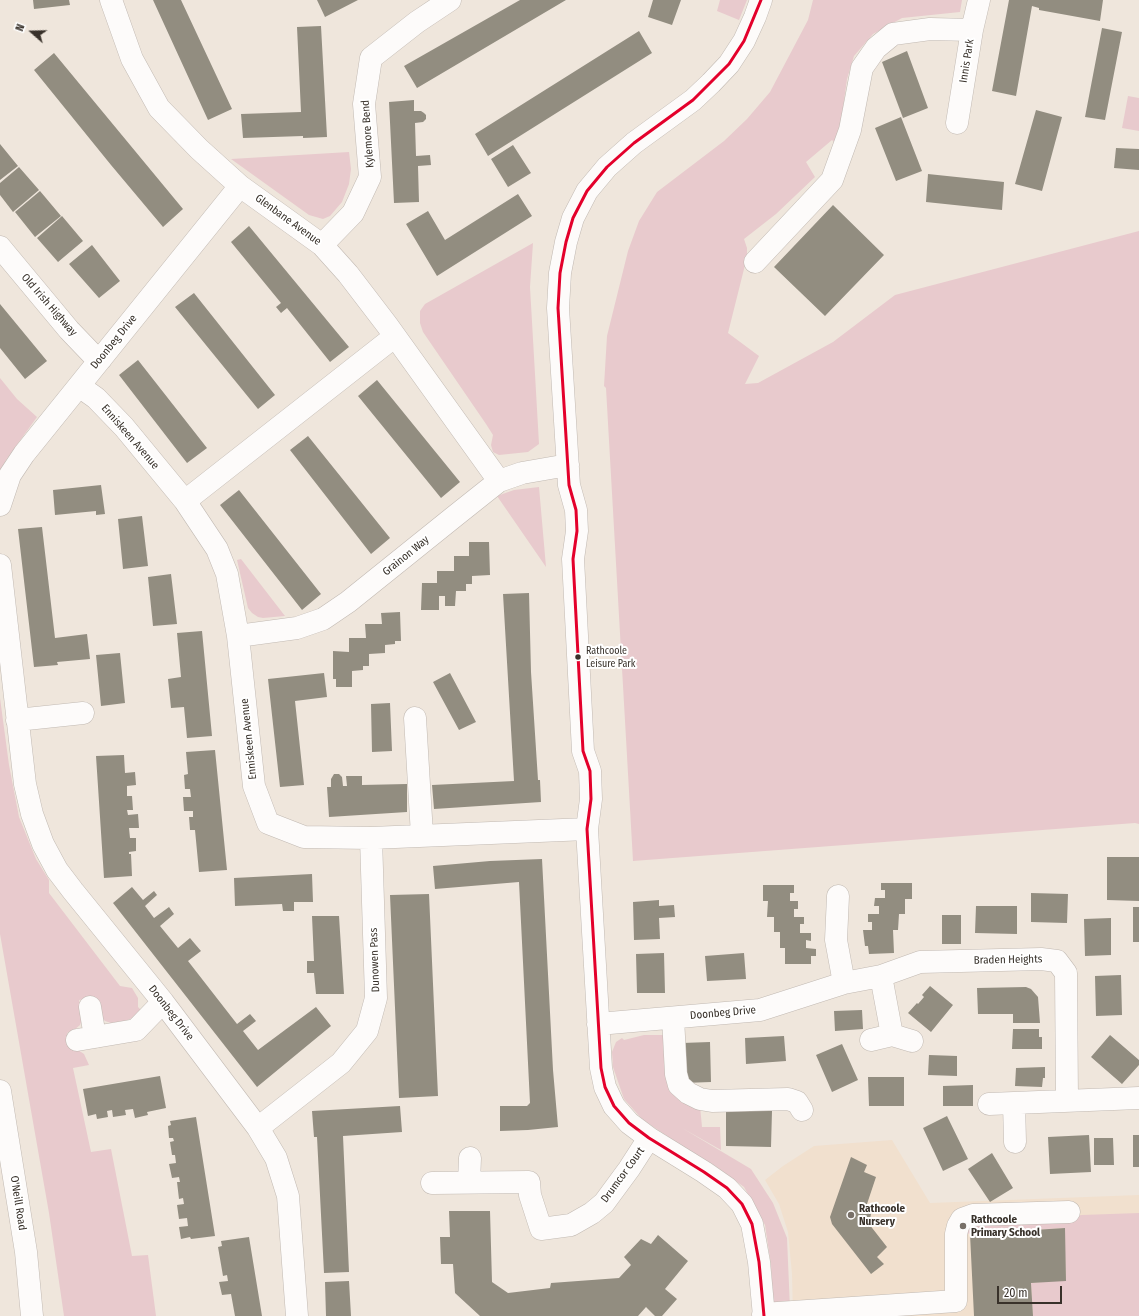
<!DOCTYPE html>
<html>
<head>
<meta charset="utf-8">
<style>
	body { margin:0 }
	#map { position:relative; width:1139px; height:1316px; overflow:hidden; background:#efe6dc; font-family:"Fira Sans Condensed",sans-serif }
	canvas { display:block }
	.north { position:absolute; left:12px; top:12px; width:40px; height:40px; -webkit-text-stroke:3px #fff; paint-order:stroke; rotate:290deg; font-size:11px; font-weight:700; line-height:16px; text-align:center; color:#38312a }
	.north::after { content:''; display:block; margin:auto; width:14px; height:18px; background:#38312a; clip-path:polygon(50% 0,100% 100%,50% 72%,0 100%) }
	.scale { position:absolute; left:997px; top:1286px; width:65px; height:18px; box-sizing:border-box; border:2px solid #38312a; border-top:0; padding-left:5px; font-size:12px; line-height:14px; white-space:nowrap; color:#38312a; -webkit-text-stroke:3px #fff; paint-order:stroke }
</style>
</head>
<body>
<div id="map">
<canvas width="1139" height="1316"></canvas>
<div class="north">N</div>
<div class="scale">20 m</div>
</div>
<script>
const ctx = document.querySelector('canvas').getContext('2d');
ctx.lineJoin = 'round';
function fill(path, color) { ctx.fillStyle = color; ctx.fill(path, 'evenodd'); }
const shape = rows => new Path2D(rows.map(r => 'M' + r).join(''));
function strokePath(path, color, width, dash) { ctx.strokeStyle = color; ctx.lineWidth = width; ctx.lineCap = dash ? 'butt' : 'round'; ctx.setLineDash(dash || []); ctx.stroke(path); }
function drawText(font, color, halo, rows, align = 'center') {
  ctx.font = font + ' "Fira Sans Condensed",sans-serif'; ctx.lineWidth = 4; ctx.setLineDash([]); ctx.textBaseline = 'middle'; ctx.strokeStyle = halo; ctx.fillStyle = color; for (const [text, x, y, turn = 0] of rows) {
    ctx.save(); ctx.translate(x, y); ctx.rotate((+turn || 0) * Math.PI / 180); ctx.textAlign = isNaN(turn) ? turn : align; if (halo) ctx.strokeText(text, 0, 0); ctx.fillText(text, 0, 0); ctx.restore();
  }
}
const built = shape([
	[892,1140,930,1203,1139,1195,1139,1316,793,1316,792,1274,788,1232,779,1204,765,1180,783,1166,814,1146]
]);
const green = shape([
	[720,0,747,0,739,20,717,11],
	[813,0,962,0,960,12,902,18,873,34,854,56,847,79,841,123,836,144,832,140,806,162,815,177,776,214,744,239,747,248,747,257,728,333,759,356,745,384,758,383,833,342,895,295,1139,231,1139,824,1135,823,633,861,606,388,604,386,607,336,628,251,639,221,657,192,724,141,747,119,770,92,808,20],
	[1128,96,1139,98,1139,131,1122,128],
	[349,152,351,169,349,184,342,202,330,216,323,219,309,215,231,159],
	[533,243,530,287,539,444,528,452,499,455,493,452,491,445,493,435,486,424,423,332,420,323,420,311,425,304],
	[0,378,17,399,37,417,6,460,0,472],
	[539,487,546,567,497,496,514,490],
	[241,559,285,616,263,618,258,617,252,613,248,608,237,560],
	[0,698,9,765,19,817,36,859,49,880,49,893,120,986,132,988,138,998,138,1007,141,1010,135,1017,125,1021,111,1023,105,1021,99,1015,95,998,79,1000,83,1018,80,1025,74,1030,67,1033,69,1044,84,1054,89,1065,73,1068,91,1152,111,1149,132,1256,148,1255,156,1316,64,1316,49,1213,0,934],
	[644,1035,665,1035,700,1106,702,1127,720,1127,721,1150,682,1128,751,1169,773,1203,787,1238,790,1309,773,1304,771,1265,765,1225,744,1187,715,1166,677,1143,642,1119,624,1099,613,1067,612,1052,616,1042,622,1038,624,1040],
	[1139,1213,1139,1316,1033,1316,1031,1283,1066,1280,1064,1228,962,1234,968,1224,1082,1215]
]);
const building = shape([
	[33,0,69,0,70,5,34,9],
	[153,0,181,0,232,109,208,120],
	[317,0,358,0,325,17],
	[520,0,566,0,417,88,404,66],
	[653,0,681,0,672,25,648,17],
	[1009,0,1103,0,1100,21,1039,10,1039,8,1032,6,1016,96,992,91],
	[321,26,327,137,303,138,303,136,243,138,241,114,301,112,297,27],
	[1102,28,1122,32,1105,120,1085,117],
	[639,31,652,53,488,156,475,134],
	[907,51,928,108,903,118,882,62],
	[54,53,183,209,163,227,111,165,34,70],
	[414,100,414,111,421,111,424,113,426,115,426,119,423,122,415,123,416,156,430,155,431,165,418,166,419,202,394,203,389,102],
	[1036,110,1062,117,1042,191,1015,184],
	[901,117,922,171,896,181,875,128],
	[0,144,18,166,0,180],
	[513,145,531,173,508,187,491,159],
	[1116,148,1139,149,1139,170,1114,168],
	[19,167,39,190,13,212,0,195,0,183],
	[928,174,1004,182,1002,210,926,202],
	[40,191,61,216,35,237,15,212],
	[518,194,532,216,437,276,406,224,428,211,445,240],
	[833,205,884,255,825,316,774,267],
	[62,216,83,241,58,262,37,238],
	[249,226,349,347,330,362,287,308,281,313,276,307,281,303,231,242],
	[92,245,120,281,99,298,69,264],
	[194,293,275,395,258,409,175,307],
	[0,304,47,361,25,379,0,348],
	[138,360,207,448,187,463,119,375],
	[377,380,460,482,441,498,358,396],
	[308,436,390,538,371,554,290,450],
	[101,485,105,514,96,515,96,511,55,515,53,490],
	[239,490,321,594,302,610,220,505],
	[142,516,148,566,123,569,118,519],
	[42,527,55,638,87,634,90,659,57,662,58,665,34,667,18,529],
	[469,542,489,542,490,575,472,576,472,584,466,584,466,591,456,591,455,606,445,606,445,596,439,596,439,610,421,610,422,583,437,583,437,571,454,571,454,556,469,556],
	[171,574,177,624,153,626,148,577],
	[529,593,531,672,538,780,540,780,541,802,434,809,432,785,514,781,503,594],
	[400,612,401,641,395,641,395,644,385,645,385,653,369,654,369,666,363,666,363,670,352,671,352,687,336,687,336,679,333,679,333,651,349,652,349,638,366,638,365,624,382,624,381,613],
	[202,631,212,736,187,738,184,707,171,708,168,679,181,677,177,633],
	[120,653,125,703,101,706,96,655],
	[324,673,327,697,295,701,304,785,280,787,268,679],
	[450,673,476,722,459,730,433,682],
	[390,703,392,751,372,752,371,704],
	[215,750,227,870,199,872,195,830,190,830,189,817,193,817,193,811,184,811,183,797,191,797,190,789,185,789,184,775,188,774,186,752],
	[124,755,125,773,135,772,136,785,127,786,127,796,132,796,133,810,127,810,128,815,138,814,139,828,129,828,130,838,136,838,136,851,129,852,129,854,131,854,132,876,104,878,96,756],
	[334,774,339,774,342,777,343,786,347,786,346,776,362,776,362,785,407,784,407,812,329,817,327,787,331,787,331,779],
	[1107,857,1139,857,1139,901,1107,900],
	[542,859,553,1070,558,1127,528,1130,500,1131,500,1106,527,1106,530,1103,519,882,435,889,433,866,490,861],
	[312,874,313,902,294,902,294,911,283,911,282,904,235,906,234,878],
	[881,883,912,883,912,899,905,899,905,914,899,914,898,930,893,930,894,953,869,954,868,946,865,946,863,930,872,930,872,922,868,922,868,914,879,914,879,906,874,906,875,898,885,898,885,890,881,890],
	[763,885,794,885,794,893,790,893,790,901,798,901,798,909,794,909,794,917,804,917,804,924,800,924,800,933,811,933,811,941,806,940,806,948,816,949,816,956,811,956,811,964,785,964,785,948,780,948,780,932,774,932,774,917,767,917,768,901,763,901],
	[132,887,143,900,154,891,157,895,145,906,154,918,169,907,174,914,160,926,178,948,190,938,195,944,201,951,188,961,237,1024,250,1014,256,1021,243,1031,258,1050,316,1007,331,1026,257,1087,113,903],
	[1031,893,1068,894,1067,923,1031,922],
	[429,894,438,1096,399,1098,390,895],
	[659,900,659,906,674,905,675,917,659,918,660,939,634,940,633,902],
	[976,906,1017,906,1017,934,975,933],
	[1133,907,1139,907,1139,942,1133,942],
	[942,915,961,915,961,944,942,944],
	[312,916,339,916,344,994,316,994,314,973,307,973,307,961,314,961],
	[1111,918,1111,955,1085,956,1084,919],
	[664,953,665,993,637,993,636,954],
	[744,953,746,979,707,981,705,956],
	[1121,975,1122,1015,1096,1016,1095,976],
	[930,986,953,1005,931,1032,908,1013,917,1003,918,1004,924,997,922,995],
	[1026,987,1031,989,1038,997,1040,1023,1013,1023,1013,1014,978,1014,977,988],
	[862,1010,863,1029,835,1031,834,1011],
	[1013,1029,1039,1029,1039,1037,1042,1037,1042,1049,1012,1049],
	[1110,1035,1139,1060,1139,1065,1122,1084,1091,1057],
	[784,1036,786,1061,746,1064,745,1038],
	[710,1042,711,1082,684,1083,682,1043],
	[842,1044,858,1080,832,1092,816,1055],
	[929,1055,957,1056,957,1076,928,1075],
	[1045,1067,1045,1078,1043,1078,1042,1087,1015,1086,1016,1068],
	[160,1076,166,1108,147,1112,148,1115,135,1118,133,1109,125,1110,126,1115,113,1117,112,1110,107,1111,108,1117,97,1119,96,1114,88,1116,83,1089],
	[868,1077,904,1077,904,1106,869,1106],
	[973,1085,973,1106,943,1106,943,1086],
	[400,1106,402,1132,343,1136,349,1272,324,1273,317,1137,314,1137,312,1111],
	[726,1110,772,1111,771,1147,726,1146],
	[947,1116,968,1159,943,1171,923,1128],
	[196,1117,215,1236,191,1239,190,1237,181,1239,179,1227,188,1226,187,1218,179,1219,177,1205,184,1204,183,1198,179,1199,177,1182,180,1182,179,1177,172,1178,169,1164,176,1163,175,1155,172,1155,170,1142,174,1141,173,1138,169,1138,168,1126,171,1125,170,1121],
	[1089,1135,1091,1172,1050,1174,1048,1137],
	[1133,1135,1139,1135,1139,1167,1133,1167],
	[1094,1138,1113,1138,1114,1165,1094,1165],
	[992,1153,1013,1188,990,1202,968,1169],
	[851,1157,867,1165,864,1172,876,1177,867,1204,871,1214,869,1224,887,1247,877,1257,884,1264,871,1274,832,1224,830,1217],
	[449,1211,490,1211,492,1282,508,1293,550,1288,551,1283,619,1278,631,1265,624,1257,641,1239,651,1244,658,1235,688,1261,665,1289,677,1299,662,1316,655,1316,646,1307,638,1316,480,1316,455,1293,453,1264,441,1264,440,1237,450,1237],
	[1065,1228,1066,1281,1031,1283,1033,1316,974,1316,970,1234],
	[249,1237,262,1316,235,1316,231,1294,222,1295,219,1282,228,1281,227,1275,223,1276,218,1247,222,1246,221,1241],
	[349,1281,351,1316,326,1316,325,1282]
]);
const minor = shape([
	[111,0,132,59,159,108,199,149,240,186,322,245,348,274,387,325,499,481],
	[761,0,755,17,744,41,729,64,711,83,693,100,634,143,607,167,587,191,573,218,566,242,560,273,558,308,569,485,576,510,577,531,573,559,574,578,583,751,590,771,591,799,587,829,601,1068,605,1087,614,1106,629,1123,649,1138,704,1172,727,1188,742,1204,752,1224,759,1262,764,1316],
	[957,123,972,30,979,0],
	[322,245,353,213,370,177,364,104,371,58,417,22,450,0],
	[0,247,69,330,92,354,101,359],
	[755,262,832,180,850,130,862,68,876,48,893,34,930,29,972,30],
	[79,386,96,398,124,427,185,501,217,549,227,574,238,636,254,786,268,823,304,837,371,838,587,829],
	[185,501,394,337],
	[0,505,10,475,24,454,240,186],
	[0,565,25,784,32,814,43,844,57,870,73,891,163,1002,258,1128,276,1158,288,1196,297,1316],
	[238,636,297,628,323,619,348,602,455,516,499,481,522,473,568,465],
	[415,718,422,835],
	[17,720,83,713],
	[838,896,836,940,844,983],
	[881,976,892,1035],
	[90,1007,95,1037],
	[673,1018,676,1074,679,1085,688,1093,700,1099,712,1101,788,1099,797,1102,802,1110],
	[598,1024,760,1010,844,983,881,976,920,962,1041,959,1057,961,1066,973,1067,1100],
	[77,1040,136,1030,163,1002],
	[871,1040,892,1035,912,1041],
	[1014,1103,1015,1142],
	[989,1104,1139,1098],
	[258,1128,341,1063,367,1031,376,998,371,838],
	[469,1182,470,1158],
	[432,1183,529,1182,530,1195,541,1229,571,1225,592,1213,604,1203,629,1169,649,1138],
	[763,1314,956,1301,956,1234,958,1226,962,1219,973,1215,1069,1212]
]);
const major = shape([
	[0,1091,26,1252,32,1316]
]);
const bus1 = shape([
	[761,0,744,41,729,64,693,100,634,143,607,167,587,191,573,218,566,242,560,273,558,308,569,485,576,510,577,531,573,559,583,751,590,771,591,799,587,829,601,1068,605,1087,614,1106,629,1123,649,1138,704,1172,727,1188,742,1204,752,1224,759,1262,764,1316]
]);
const markers = [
	[578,657,3.5,"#38312a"],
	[851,1215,4,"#787068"],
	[963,1226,4,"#787068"]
];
const busNames = [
	["Rathcoole",586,651],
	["Leisure Park",586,664]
];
const streetNames = [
	["Innis Park",967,61,-81],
	["Kylemore Bend",368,134,-94],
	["Glenbane Avenue",288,220,36],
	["Old Irish Highway",49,305,49],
	["Doonbeg Drive",114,342,-51],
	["Enniskeen Avenue",130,437,49],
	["Grainon Way",406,556,-39],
	["Enniskeen Avenue",249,739,-96],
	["Dunowen Pass",375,960,-92],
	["Braden Heights",1008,960,-1],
	["Doonbeg Drive",171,1013,52],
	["Doonbeg Drive",723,1013,-5],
	["Drumcor Court",623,1175,-54],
	["O'Neill Road",18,1203,81]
];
const poiNames = [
	["Rathcoole",859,1209],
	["Nursery",859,1222],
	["Rathcoole",971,1220],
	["Primary School",971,1233]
];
fill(built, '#f1e0ce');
fill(green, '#e8cacd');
fill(building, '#928d80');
strokePath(minor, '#c1b9b2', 23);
strokePath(major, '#c1b9b2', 23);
strokePath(minor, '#fdfbfa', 22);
strokePath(major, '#fdfbfa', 22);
strokePath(bus1, '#e4002b', 3);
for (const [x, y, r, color] of markers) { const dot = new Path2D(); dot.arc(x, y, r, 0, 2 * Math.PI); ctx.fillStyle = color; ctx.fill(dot); strokePath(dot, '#fff', 1.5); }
drawText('10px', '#38312a', '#fff', busNames, 'left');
drawText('11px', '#38312a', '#fff', streetNames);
drawText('bold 11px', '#38312a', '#fff', poiNames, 'left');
</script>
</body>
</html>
